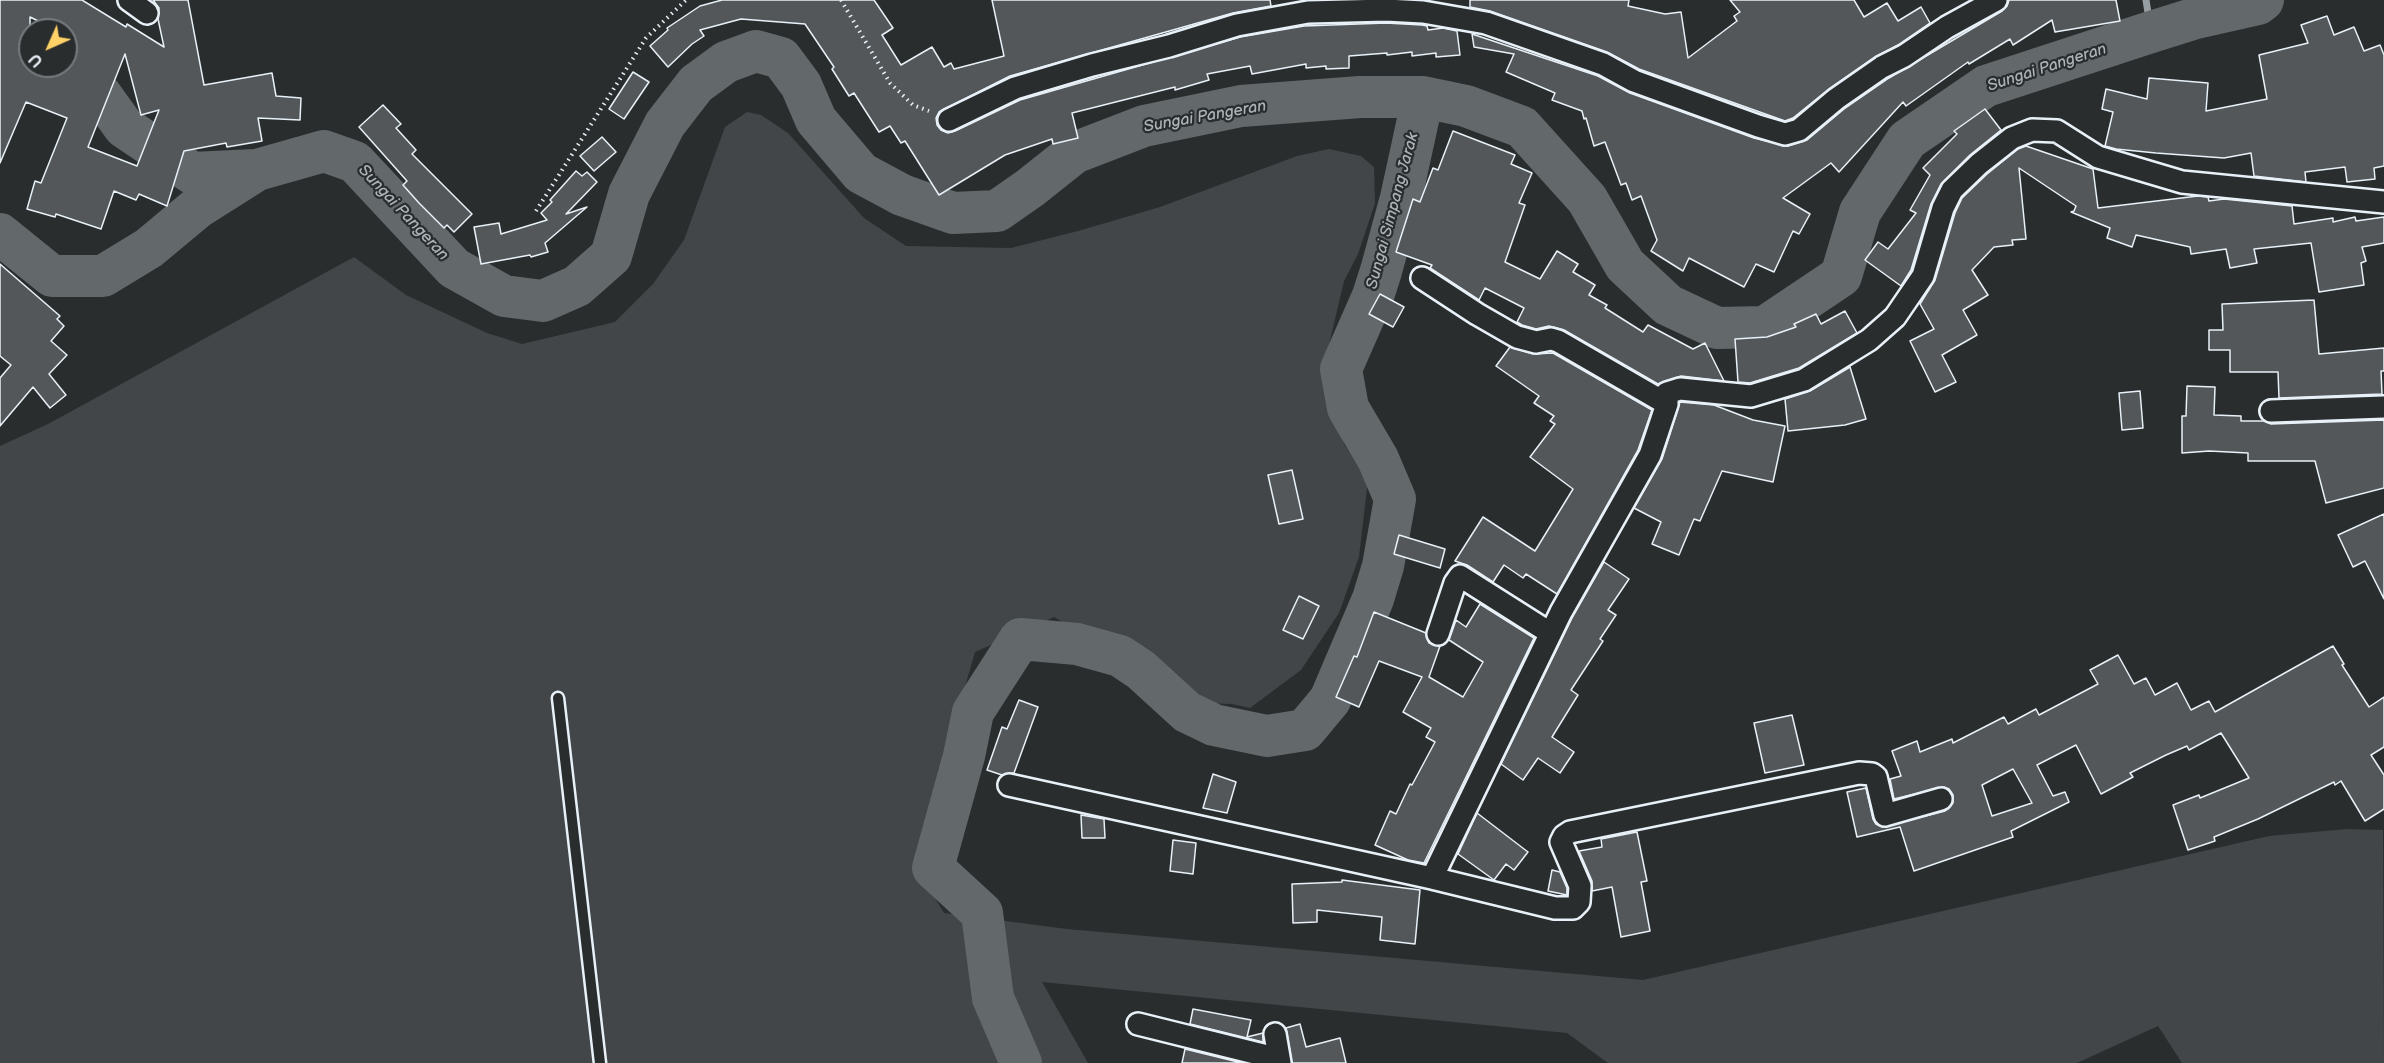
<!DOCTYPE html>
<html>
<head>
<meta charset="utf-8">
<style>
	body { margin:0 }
	#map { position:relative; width:2384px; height:1063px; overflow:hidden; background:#2a2d2e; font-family:"Balsamiq Sans",sans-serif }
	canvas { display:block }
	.north { position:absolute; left:18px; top:18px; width:60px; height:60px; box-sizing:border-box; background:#2a2d2e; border:2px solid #767b7f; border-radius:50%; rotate:225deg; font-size:16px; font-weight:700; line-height:24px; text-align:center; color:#e8f1f8 }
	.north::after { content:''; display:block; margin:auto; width:21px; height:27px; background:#ffd166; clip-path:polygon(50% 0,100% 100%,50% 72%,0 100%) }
</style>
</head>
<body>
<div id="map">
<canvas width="2384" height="1063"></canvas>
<div class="north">U</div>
</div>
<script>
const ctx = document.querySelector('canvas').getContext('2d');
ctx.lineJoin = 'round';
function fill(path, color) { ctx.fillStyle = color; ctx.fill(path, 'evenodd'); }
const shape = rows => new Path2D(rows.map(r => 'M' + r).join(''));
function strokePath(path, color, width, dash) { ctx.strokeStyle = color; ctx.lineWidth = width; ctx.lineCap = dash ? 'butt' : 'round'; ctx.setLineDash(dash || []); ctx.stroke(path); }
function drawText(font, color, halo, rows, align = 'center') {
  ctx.font = font + ' "Balsamiq Sans",sans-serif'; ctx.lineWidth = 4.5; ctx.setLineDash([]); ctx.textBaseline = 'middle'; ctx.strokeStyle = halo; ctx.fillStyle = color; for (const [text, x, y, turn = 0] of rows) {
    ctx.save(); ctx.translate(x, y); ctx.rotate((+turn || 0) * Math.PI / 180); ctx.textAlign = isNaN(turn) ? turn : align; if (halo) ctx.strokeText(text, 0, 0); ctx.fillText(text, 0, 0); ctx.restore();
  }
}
const green = shape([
	[747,112,761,115,788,133,864,218,906,246,1011,248,1078,231,1160,207,1297,156,1329,149,1361,156,1374,167,1375,203,1358,254,1344,281,1323,370,1344,444,1368,480,1359,557,1339,613,1301,670,1250,708,1232,704,1202,703,1054,617,975,652,914,864,944,913,1067,929,1643,980,2269,836,2347,829,2383,830,2384,1063,2182,1063,2158,1026,2077,1063,1608,1063,1567,1033,1042,982,1088,1063,0,1063,0,446,48,424,354,257,406,295,487,333,522,344,615,322,653,284,684,240,725,127]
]);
const stream = shape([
	[2146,0,2151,32]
]);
const river = shape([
	[66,65,101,95,124,127,192,173,255,170],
	[0,234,52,276,103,276,149,248,197,208,257,170,324,151,355,162,454,268,504,296,543,301,577,286,611,256,629,194,665,124,696,84,726,62,756,51,781,58,801,85,816,120,861,173,902,195,953,213,997,211,1030,188,1074,153,1144,126,1241,106,1360,97,1423,97,1466,106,1522,127,1587,199,1625,265,1668,305,1717,328,1765,327,1841,276,1860,212,1907,140,1986,86,2151,32,2196,18,2258,4,2263,0],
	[1021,1063,993,998,982,913,933,868,964,756,973,712,1020,639,1077,644,1120,656,1141,670,1187,712,1214,725,1267,736,1305,730,1330,700,1373,599,1383,566,1395,499,1378,459,1348,408,1341,369,1373,296,1381,271,1401,198,1423,97]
]);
const building = shape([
	[0,0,82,0,126,27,127,24,164,47,158,19,159,8,153,0,188,0,204,85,272,73,276,96,301,98,300,120,258,118,262,141,227,147,226,143,184,151,167,206,139,194,136,200,114,191,101,229,56,214,55,217,27,209,35,181,41,183,67,118,26,102,0,163,0,0],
	[30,17,57,30,66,30,66,34,75,39,66,53,66,66,30,66,30,17],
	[125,54,141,115,159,110,137,166,88,147,125,54],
	[722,0,874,0,893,28,882,35,901,65,932,47,944,67,951,63,954,69,1004,56,992,0,1270,0,1271,6,1233,13,1010,76,939,112,936,118,937,125,941,130,948,133,955,131,1020,100,1240,37,1304,26,1386,23,1422,25,1427,26,1428,30,1443,28,1457,31,1460,55,1436,57,1436,53,1412,56,1412,52,1387,55,1387,53,1349,56,1349,68,1326,69,1326,66,1306,68,1306,64,1252,74,1250,66,1207,74,1209,80,1175,90,1175,87,1072,113,1078,138,1053,144,1052,139,1005,155,939,195,905,141,901,143,890,126,879,132,854,93,849,96,832,69,834,67,805,24,741,19,700,30,704,36,692,44,668,67,650,46,668,30,667,28,700,6,722,0],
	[1470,0,1629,0,1628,6,1665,14,1681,12,1688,58,1737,21,1734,16,1740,12,1730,0,1854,0,1864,17,1887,3,1898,21,1921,7,1930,23,1898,45,1875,57,1829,89,1793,118,1785,121,1639,69,1607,52,1490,11,1470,7,1470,0],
	[2009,0,2116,0,2120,21,2055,32,2052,20,2013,45,2010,39,1969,64,1968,62,1906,106,1903,102,1839,172,1831,163,1783,198,1810,214,1799,234,1793,231,1774,272,1756,264,1744,287,1689,258,1683,271,1651,251,1657,240,1641,196,1632,200,1626,183,1621,185,1605,142,1594,146,1586,118,1584,119,1582,111,1552,100,1555,93,1506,72,1514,54,1474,47,1472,34,1598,76,1630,93,1754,138,1788,146,1807,140,1844,109,1889,78,2002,11,2007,6,2009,0],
	[2327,16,2334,35,2354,27,2364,51,2380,45,2384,55,2384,166,2374,168,2375,179,2347,182,2345,167,2305,172,2306,182,2254,176,2251,153,2224,158,2156,153,2116,149,2105,146,2113,112,2102,109,2106,89,2147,99,2149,78,2208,83,2206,111,2267,99,2259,55,2308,43,2301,25,2327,16],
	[633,72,649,82,624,119,609,109,633,72],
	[383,105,401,124,396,128,416,150,412,154,472,214,454,232,447,225,444,228,419,203,403,185,407,181,359,127,383,105],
	[1985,109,2001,130,1970,155,1941,184,1931,204,1911,270,1901,286,1865,260,1878,242,1888,249,1916,213,1910,210,1930,175,1923,168,1957,134,1954,131,1985,109],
	[1453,131,1515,155,1511,164,1532,173,1519,203,1525,205,1505,262,1540,279,1557,251,1578,264,1573,272,1595,285,1589,295,1607,305,1605,308,1643,332,1648,325,1693,349,1705,343,1724,381,1681,376,1658,384,1564,330,1549,326,1536,329,1522,325,1517,322,1524,308,1485,288,1479,300,1430,268,1432,265,1396,252,1413,199,1420,202,1433,168,1438,170,1453,131],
	[602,137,616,152,594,171,580,156,602,137],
	[2026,146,2093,169,2098,208,2198,196,2208,197,2209,201,2224,199,2292,206,2294,224,2333,218,2333,222,2355,217,2356,221,2384,217,2384,243,2362,247,2366,261,2361,263,2364,285,2319,292,2311,243,2254,249,2257,263,2230,268,2226,249,2191,254,2190,247,2136,235,2132,247,2107,238,2110,228,2071,212,2074,211,2076,206,2019,168,2026,239,2012,240,2013,245,1994,247,1972,270,1988,295,1963,310,1977,335,1942,355,1956,382,1935,392,1910,341,1934,329,1920,304,1935,280,1955,213,1962,198,1987,174,2018,149,2026,146],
	[576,171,582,176,587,172,597,182,566,214,587,207,545,243,548,252,531,257,530,255,481,264,474,227,499,223,501,234,547,220,541,213,552,202,550,200,576,171],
	[0,264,60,316,57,319,64,326,51,341,67,355,49,374,66,395,50,408,33,387,0,426,0,378,11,365,0,356,0,264],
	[1380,294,1404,307,1393,327,1369,314,1380,294],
	[2314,300,2319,354,2384,348,2384,371,2381,371,2382,394,2279,398,2278,372,2230,372,2230,350,2209,350,2209,330,2223,330,2222,304,2314,300],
	[1845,311,1857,333,1799,368,1750,383,1738,382,1735,339,1767,337,1796,327,1794,324,1816,314,1821,324,1845,311],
	[1510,347,1533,354,1553,353,1652,410,1638,450,1557,594,1526,574,1523,578,1504,565,1493,582,1467,565,1455,561,1483,517,1535,551,1573,489,1530,457,1555,424,1550,421,1554,416,1534,403,1539,396,1496,366,1510,347],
	[1850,367,1866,419,1845,425,1788,431,1785,399,1810,391,1850,367],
	[2187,386,2215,387,2214,415,2241,416,2241,421,2264,421,2271,424,2384,420,2384,488,2326,503,2315,461,2248,461,2248,453,2209,451,2182,453,2182,416,2186,416,2187,386],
	[2140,391,2143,428,2122,430,2119,393,2140,391],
	[1680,402,1714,405,1753,420,1785,426,1773,482,1722,471,1700,521,1694,519,1679,555,1652,544,1661,522,1634,508,1662,459,1680,402],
	[1292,470,1303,519,1279,524,1268,475,1292,470],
	[2384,514,2384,599,2365,561,2353,567,2338,535,2384,514],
	[1399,535,1445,549,1440,568,1394,554,1399,535],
	[1604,562,1629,579,1608,610,1616,615,1600,639,1603,641,1571,690,1578,695,1552,737,1574,752,1560,773,1538,758,1523,780,1501,764,1572,618,1604,562],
	[1299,596,1319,606,1303,639,1283,630,1299,596],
	[1480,604,1534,638,1424,863,1408,860,1375,845,1390,811,1396,814,1410,784,1412,785,1435,742,1426,737,1431,728,1403,712,1422,677,1379,661,1359,707,1336,697,1354,656,1357,657,1374,612,1426,633,1429,643,1440,646,1429,677,1463,697,1483,662,1449,640,1456,620,1466,627,1480,604],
	[2333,646,2344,664,2342,665,2369,707,2384,697,2384,747,2371,755,2384,775,2384,809,2365,821,2341,781,2335,785,2334,782,2258,819,2214,837,2215,841,2188,850,2173,805,2199,795,2200,798,2249,778,2221,733,2189,750,2187,746,2166,755,2130,773,2133,777,2101,794,2076,745,2037,765,2053,796,2065,792,2069,802,2011,831,2013,837,1914,871,1900,827,1857,837,1847,792,1866,788,1873,819,1876,824,1882,827,1945,811,1953,803,1953,795,1949,789,1944,787,1894,799,1890,779,1901,776,1892,751,1917,741,1920,752,1952,739,1953,743,2004,717,2008,724,2036,709,2039,715,2098,684,2090,670,2118,655,2134,684,2146,678,2155,695,2177,683,2191,710,2209,701,2215,712,2333,646],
	[2013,769,2032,803,1992,816,1982,785,2013,769],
	[1019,700,1038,707,1014,773,1002,775,987,770,1002,727,1007,729,1019,700],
	[1792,715,1804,765,1765,773,1754,723,1792,715],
	[1213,774,1236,782,1227,813,1203,808,1213,774],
	[1477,813,1528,852,1514,870,1506,864,1494,880,1458,854,1477,813],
	[1081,815,1104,819,1105,838,1082,838,1081,815],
	[1637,832,1647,881,1641,882,1650,931,1621,937,1612,887,1592,891,1592,881,1579,851,1602,847,1601,839,1637,832],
	[1173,840,1196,843,1193,874,1170,871,1173,840],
	[1552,870,1560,872,1567,888,1567,895,1548,891,1552,870],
	[1342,880,1420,890,1415,944,1380,940,1382,917,1317,910,1317,922,1293,923,1292,884,1342,882,1342,880],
	[1193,1009,1251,1020,1247,1037,1263,1033,1263,1042,1190,1024,1193,1009],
	[1300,1024,1306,1047,1340,1038,1346,1063,1292,1063,1286,1028,1300,1024],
	[1185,1049,1242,1063,1182,1063,1185,1049]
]);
const path = shape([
	[841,0,890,83,913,105,929,111],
	[536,211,646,38,686,0]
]);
const service = shape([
	[558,698,600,1063]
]);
const minor = shape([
	[129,0,147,13],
	[949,120,1015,88,1092,65,1169,46,1237,25,1308,12,1386,10,1423,12,1486,23,1603,64,1634,81,1758,126,1785,134,1799,130,1836,99,1882,67,1904,56,1947,27,1996,0],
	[1422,278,1477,314,1517,337,1536,342,1551,339,1558,341,1667,404],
	[2271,411,2384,407],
	[1438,634,1455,583,1460,576,1550,633],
	[1009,785,1432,878,1561,612,1650,455,1667,404,1667,393,1680,389,1751,396,1804,380,1869,340,1895,317,1923,276,1943,208,1952,190,1979,164,2012,138,2032,130,2057,131,2098,157,2182,182,2384,202],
	[1432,878,1555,908,1573,908,1579,902,1580,886,1561,842,1564,836,1570,832,1859,773,1872,774,1876,777,1885,815,1941,799],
	[1138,1024,1279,1059],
	[1275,1034,1280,1063]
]);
const waterNames = [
	["Sungai Pangeran",2047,68,-18],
	["Sungai Pangeran",1205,117,-10],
	["Sungai Simpang Jarak",1393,211,-75],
	["Sungai Pangeran",403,213,47]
];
fill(green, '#424648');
strokePath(stream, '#989fa3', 7);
strokePath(river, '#63686b', 42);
fill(building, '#535759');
strokePath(building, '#e8f1f8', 1.5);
strokePath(service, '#e8f1f8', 15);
strokePath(minor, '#e8f1f8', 26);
strokePath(path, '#e8f1f8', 4, [1.5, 4.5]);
strokePath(service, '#2a2d2e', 10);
strokePath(minor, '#2a2d2e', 21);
drawText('italic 16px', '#acb3b9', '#2a2d2e', waterNames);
</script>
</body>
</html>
